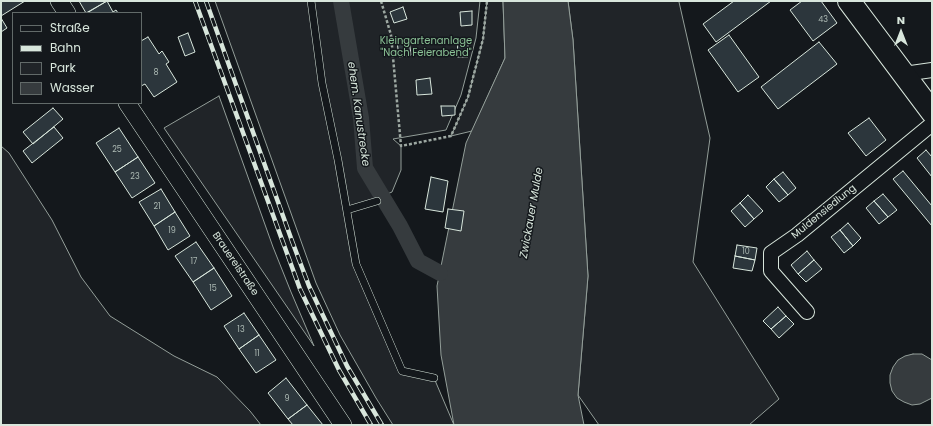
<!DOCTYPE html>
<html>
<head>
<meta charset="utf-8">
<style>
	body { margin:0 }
	#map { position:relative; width:933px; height:426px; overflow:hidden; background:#14181c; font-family:Poppins,sans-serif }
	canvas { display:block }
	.frame { position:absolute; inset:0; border:2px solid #d8e6dc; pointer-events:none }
	.legend { position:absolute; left:12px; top:12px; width:130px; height:92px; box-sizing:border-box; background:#14181c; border:1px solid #626a69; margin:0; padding:5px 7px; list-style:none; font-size:12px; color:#d8e6dc }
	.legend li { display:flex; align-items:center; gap:8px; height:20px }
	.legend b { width:20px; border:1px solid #626a69 }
	.north { position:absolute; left:881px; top:12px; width:40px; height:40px; -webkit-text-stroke:3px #14181c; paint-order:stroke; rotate:0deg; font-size:11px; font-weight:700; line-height:16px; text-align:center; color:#d8e6dc }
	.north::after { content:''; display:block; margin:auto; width:14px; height:18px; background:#d8e6dc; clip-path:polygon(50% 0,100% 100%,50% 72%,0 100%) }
</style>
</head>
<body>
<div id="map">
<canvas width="933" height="426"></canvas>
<div class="frame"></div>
<ul class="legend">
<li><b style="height:5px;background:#14181c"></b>Straße</li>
<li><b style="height:5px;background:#d8e6dc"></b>Bahn</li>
<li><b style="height:11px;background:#202428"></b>Park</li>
<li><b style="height:11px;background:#363b3e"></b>Wasser</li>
</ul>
<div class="north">N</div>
</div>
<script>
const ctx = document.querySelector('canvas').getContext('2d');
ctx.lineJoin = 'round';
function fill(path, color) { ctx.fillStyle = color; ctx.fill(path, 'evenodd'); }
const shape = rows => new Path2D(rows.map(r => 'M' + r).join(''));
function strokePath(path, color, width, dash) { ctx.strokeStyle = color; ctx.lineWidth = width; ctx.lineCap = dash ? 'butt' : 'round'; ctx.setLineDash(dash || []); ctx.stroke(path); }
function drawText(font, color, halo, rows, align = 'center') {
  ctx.font = font + ' Poppins,sans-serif'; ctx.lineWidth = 3; ctx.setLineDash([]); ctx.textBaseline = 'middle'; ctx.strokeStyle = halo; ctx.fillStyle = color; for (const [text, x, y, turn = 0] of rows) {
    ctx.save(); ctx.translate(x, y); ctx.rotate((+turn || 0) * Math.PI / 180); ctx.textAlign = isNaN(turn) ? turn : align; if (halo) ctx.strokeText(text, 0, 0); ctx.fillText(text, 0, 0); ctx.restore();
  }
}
const green = shape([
	[215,1,480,1,476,38,461,95,446,130,393,139,401,146,401,170,392,192,347,211,356,264,402,371,434,378,454,425,393,425,376,398,340,335,316,283,215,1],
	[487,1,503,1,505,58,472,131,451,136,468,97,483,39,487,1],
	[568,1,680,1,679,2,710,138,693,262,779,399,749,425,599,425,578,395,588,276,573,40,568,1],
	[219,96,273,247,291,292,314,346,164,128,219,96],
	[1,146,9,153,52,220,81,277,110,316,174,356,217,377,250,411,261,425,1,425,1,146]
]);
const water = shape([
	[503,1,568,1,573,40,588,276,578,395,584,425,454,425,441,355,437,286,466,143,505,58,503,1],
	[913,354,922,354,932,360,932,398,920,404,912,405,904,402,897,398,892,391,890,383,890,375,893,367,898,360,905,356,913,354]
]);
const canal = shape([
	[341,1,361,118,365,168,400,226,418,261,440,273]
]);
const building = shape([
	[1,1,25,1,1,16,1,1],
	[79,1,107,1,86,13,79,1],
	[107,1,113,12,116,10,118,13,87,13,107,1],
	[734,1,771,1,716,42,703,24,734,1],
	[802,1,821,1,837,23,813,41,790,10,802,1],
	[403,7,407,19,394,23,390,12,403,7],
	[472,11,472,25,461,26,460,12,472,11],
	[1,18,7,28,1,32,1,18],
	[188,33,195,52,185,56,178,37,188,33],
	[729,35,759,77,738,92,708,50,729,35],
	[148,37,159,54,162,51,169,62,166,64,177,82,154,97,145,84,141,86,141,41,148,37],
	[409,39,411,55,399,57,397,41,409,39],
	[458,40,468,40,468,57,457,57,458,40],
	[819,42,837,64,778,109,761,87,819,42],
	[430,78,432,94,417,95,416,80,430,78],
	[441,106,455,106,455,115,442,116,441,106],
	[53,108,63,119,33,144,23,132,53,108],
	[869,118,886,140,866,156,848,133,869,118],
	[54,127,63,138,32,163,23,151,54,127],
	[119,128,138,157,115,172,96,143,119,128],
	[926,150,932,157,932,177,917,158,926,150],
	[138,157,155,183,132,198,115,172,138,157],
	[903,171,932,206,932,226,893,179,903,171],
	[783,172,796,188,788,195,774,179,783,172],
	[431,177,448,181,443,212,425,209,431,177],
	[774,179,788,195,779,202,766,187,774,179],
	[161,189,175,212,154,226,139,202,161,189],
	[883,194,897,210,888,217,874,201,883,194],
	[748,195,763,211,754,219,740,203,748,195],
	[874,201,888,217,879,224,866,208,874,201],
	[740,203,754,219,745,227,731,211,740,203],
	[448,209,464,211,461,231,445,228,448,209],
	[175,212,190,236,168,250,154,226,175,212],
	[848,223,861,238,853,246,840,230,848,223],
	[840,230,853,246,844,253,831,237,840,230],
	[196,242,214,268,193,282,175,256,196,242],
	[737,245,757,248,755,260,735,256,737,245],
	[807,251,814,260,798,274,791,265,807,251],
	[735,256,755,260,752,271,733,268,735,256],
	[814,260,822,269,806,282,798,274,814,260],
	[214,268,232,296,211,310,193,282,214,268],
	[778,307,786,316,771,329,763,321,778,307],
	[244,313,259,335,239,349,224,326,244,313],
	[786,316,794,324,779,338,771,329,786,316],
	[259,335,276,360,256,373,239,349,259,335],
	[286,378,307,405,288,419,268,393,286,378],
	[307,405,323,425,293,425,288,419,307,405]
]);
const path = shape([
	[381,1,391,35,401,146,451,136,468,97,483,39,487,1]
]);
const service = shape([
	[311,1,322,83,338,160,356,264,402,371,434,378],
	[347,210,377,201]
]);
const minor = shape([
	[904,74,932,70],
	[807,312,771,271,771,253,797,235,932,124]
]);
const tertiary = shape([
	[59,1,67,13],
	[127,103,343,425]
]);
const primary = shape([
	[849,1,932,112]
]);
const rail = shape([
	[195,1,300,289,339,370,371,425],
	[206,1,292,241,309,286,347,366,382,425]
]);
const numberNames = [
	["43",823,20],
	["8",156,73],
	["25",117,150],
	["23",135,177],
	["21",157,207],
	["19",172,231],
	["10",746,252],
	["17",194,262],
	["15",213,289],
	["13",241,330],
	["11",257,354],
	["9",287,399]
];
const parkNames = [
	["Kleingartenanlage",426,41],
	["\"Nach Feierabend\"",426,53]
];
const streetNames = [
	["Muldensiedlung",824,212,-39],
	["Brauereistraße",235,264,56]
];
const waterNames = [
	["ehem. Kanustrecke",358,114,82],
	["Zwickauer Mulde",532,213,-80]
];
fill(green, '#202428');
strokePath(green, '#939e99', 1);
fill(water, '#363b3e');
strokePath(water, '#939e99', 1);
strokePath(canal, '#363b3e', 16);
fill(building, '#2c363c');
strokePath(building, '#d8e6dc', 1);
strokePath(service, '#d8e6dc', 8);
strokePath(minor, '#d8e6dc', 16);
strokePath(tertiary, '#d8e6dc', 18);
strokePath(primary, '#d8e6dc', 24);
strokePath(path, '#9da8a2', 2.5, [3, 2]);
strokePath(service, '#14181c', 7);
strokePath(minor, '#14181c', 14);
strokePath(tertiary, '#14181c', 17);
strokePath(primary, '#14181c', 22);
strokePath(rail, '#d8e6dc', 4.5);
strokePath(rail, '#14181c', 3, [9]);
drawText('8px', '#adbab4', null, numberNames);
drawText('10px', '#8ac095', '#14181c', parkNames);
drawText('10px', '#d8e6dc', '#14181c', streetNames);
drawText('italic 11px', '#d8e6dc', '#14181c', waterNames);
</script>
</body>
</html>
